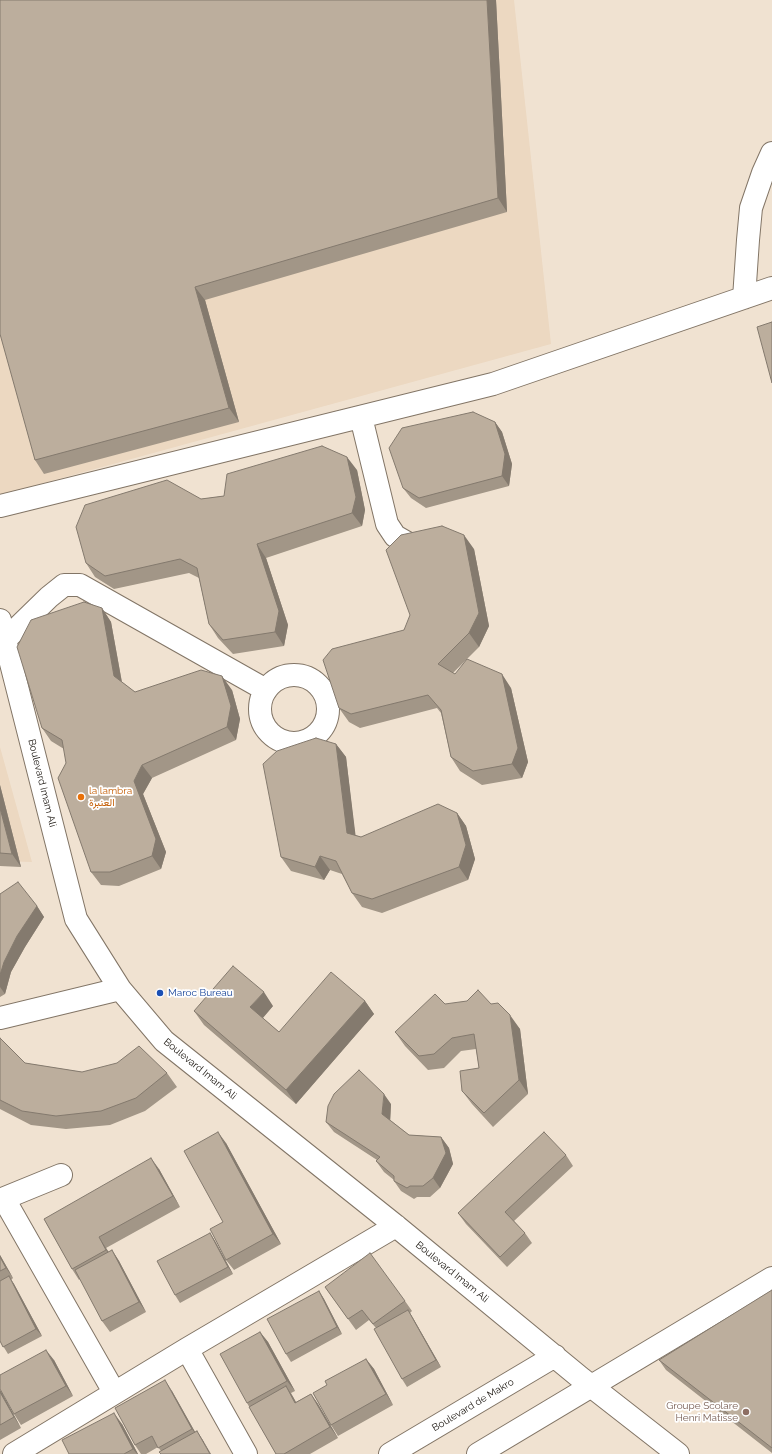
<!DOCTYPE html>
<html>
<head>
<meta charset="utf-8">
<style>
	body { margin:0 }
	canvas { display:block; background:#f0e2d1 }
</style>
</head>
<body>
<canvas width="772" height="1454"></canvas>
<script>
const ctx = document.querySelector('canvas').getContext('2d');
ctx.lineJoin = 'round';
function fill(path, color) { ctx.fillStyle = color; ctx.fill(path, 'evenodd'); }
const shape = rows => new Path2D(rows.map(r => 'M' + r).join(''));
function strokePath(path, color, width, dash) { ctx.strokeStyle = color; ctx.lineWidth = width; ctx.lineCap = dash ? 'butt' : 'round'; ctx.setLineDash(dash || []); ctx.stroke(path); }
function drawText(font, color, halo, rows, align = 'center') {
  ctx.font = font + ' Raleway,Vazirmatn,sans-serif'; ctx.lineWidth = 3.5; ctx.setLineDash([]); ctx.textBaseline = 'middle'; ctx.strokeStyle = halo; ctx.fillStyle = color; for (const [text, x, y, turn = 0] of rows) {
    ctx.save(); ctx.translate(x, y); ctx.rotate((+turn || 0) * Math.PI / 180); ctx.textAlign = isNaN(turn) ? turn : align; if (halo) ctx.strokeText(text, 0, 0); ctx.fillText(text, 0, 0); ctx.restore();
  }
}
const built = shape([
	[0,0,514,0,551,344,0,495],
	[0,747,32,862,0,861]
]);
const minor = shape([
	[744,298,748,240,751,208,763,173,772,153],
	[361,417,387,524,395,536,409,544],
	[0,506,493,384,772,288],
	[0,620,76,919,120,989,164,1041,396,1226,582,1379,678,1454],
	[5,640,49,597,64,585,80,585,266,690],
	'260 709a34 34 0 1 1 68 0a34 34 0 1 1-68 0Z',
	[0,1018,120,989],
	[4,1199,114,1392],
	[0,1200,61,1175],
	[187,1349,246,1454],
	[14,1454,187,1349,396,1226],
	[390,1454,555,1356],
	[478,1454,772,1278]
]);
const wall = shape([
	[0,0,496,0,507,212,205,300,239,422,44,474,35,460],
	[495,422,502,432,512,464,509,486,426,508,411,498,403,488],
	[357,470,365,510,362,526,266,558,288,625,284,646,233,654,218,638,209,624,199,578,189,573,114,589,95,577,86,563,201,499,224,496],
	[474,549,489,626,479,647,453,673,455,674,511,688,528,762,522,778,482,785,460,771,451,757,441,713,437,708,360,728,349,722,339,708,404,630],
	[102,608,111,622,122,682,135,692,232,690,240,719,236,740,152,778,143,794,166,852,161,869,119,886,101,885,91,872,64,749,51,741,42,728],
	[336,744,346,757,355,835,361,837,457,813,466,826,475,859,468,880,382,913,362,907,352,893,342,874,330,870,324,880,291,871,281,857],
	[0,785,21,867,0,866],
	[0,894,37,906,44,917,25,947,11,972,5,994,0,997],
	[365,1001,374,1014,296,1104,204,1025,194,1011,273,1006,263,1018,279,1032],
	[445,1004,491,1004,520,1029,528,1094,493,1127,472,1104,462,1091,479,1068,476,1049,461,1051,444,1068,428,1070,405,1046,395,1032],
	[0,1038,25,1063,82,1072,167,1073,177,1087,145,1111,110,1125,66,1129,31,1125,0,1109],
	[391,1104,390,1120,409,1135,441,1137,449,1148,453,1164,440,1188,430,1197,417,1197,414,1199,401,1191,394,1181,394,1180,384,1172,376,1161,377,1160,334,1132,326,1122],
	[226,1143,281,1244,234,1270,226,1260,223,1222],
	[566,1155,573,1166,514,1221,525,1233,532,1243,507,1267,466,1224,458,1213],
	[159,1169,180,1207,106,1248,109,1252,112,1250,119,1261,146,1312,110,1332,102,1321,80,1279,79,1280,72,1269,44,1219],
	[210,1233,215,1241,233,1274,180,1303,175,1295],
	[0,1255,13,1278,11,1280,14,1284,42,1336,8,1354,0,1341],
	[325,1287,405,1301,412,1311,410,1313,441,1367,407,1387,402,1379,376,1328,369,1320,356,1330],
	[772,1290,772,1453,666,1370,659,1360],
	[319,1291,324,1299,342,1334,291,1362,286,1354],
	[260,1332,268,1342,295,1391,291,1393,296,1402,311,1394,318,1404,338,1438,310,1454,276,1454,247,1403],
	[366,1359,374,1369,393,1405,338,1436,331,1425,327,1385],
	[54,1360,73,1396,21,1425,14,1414],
	[0,1390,21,1428,0,1440],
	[172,1391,195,1432,197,1431,204,1442,161,1451,158,1447,146,1454,141,1454,135,1445],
	[122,1424,138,1454,69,1454]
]);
const shadedWall = shape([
	[487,0,496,0,507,212,498,198],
	[195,287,205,300,239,422,229,408],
	[495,422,502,432,512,464,509,486,502,476],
	[347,457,357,470,365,510,362,526,352,513],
	[464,535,474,549,489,626,479,647,469,633],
	[257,544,266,558,288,625,284,646,275,632],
	[102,608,111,622,123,689,114,676],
	[502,674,511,688,528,762,522,778,512,764],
	[222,676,232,690,240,719,236,740,227,727],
	[336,744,346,757,357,847,347,833],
	[142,765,152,778,143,794,166,852,161,869,152,856,134,781],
	[0,785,21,867,12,854,0,808],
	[457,813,466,826,475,859,468,880,459,867],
	[320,856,330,870,324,880,315,867],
	[37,906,44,917,25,947,11,972,5,994,0,987,0,975,4,962,17,936],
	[264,992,273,1006,260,1021,250,1007],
	[365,1001,374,1014,296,1104,286,1090],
	[510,1015,520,1029,528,1094,519,1080],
	[384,1094,391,1104,390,1125,382,1114],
	[218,1132,226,1143,281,1244,273,1234],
	[441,1137,449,1148,453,1164,440,1188,433,1178],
	[151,1158,159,1169,180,1207,173,1196],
	[210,1233,215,1241,233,1274,228,1267],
	[99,1237,106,1248,113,1261,106,1250],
	[112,1250,119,1261,146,1312,139,1302],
	[0,1255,13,1278,6,1268,0,1257],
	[9,1276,14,1284,42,1336,36,1329],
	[319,1291,324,1299,342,1334,337,1327],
	[408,1310,413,1318,441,1367,436,1360],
	[260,1332,268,1342,295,1391,287,1381],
	[46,1350,54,1360,73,1396,66,1386],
	[366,1359,374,1369,393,1405,386,1394],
	[165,1380,172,1391,199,1439,192,1429],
	[286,1386,293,1397,302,1413,295,1403],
	[0,1390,2,1393,21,1428,14,1417,0,1392],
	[311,1394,318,1404,338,1438,330,1427],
	[114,1413,122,1424,138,1454,137,1454,133,1449],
	[197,1431,204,1442,211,1454,210,1454]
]);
const building = shape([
	[0,0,487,0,498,198,195,287,229,408,35,460,0,334,0,0],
	[772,322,772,383,757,327,772,322],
	[473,412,495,422,505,454,502,476,419,498,403,488,389,448,402,428,473,412],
	[322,446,347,457,356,497,352,513,257,544,279,611,275,632,223,640,209,624,197,568,180,559,105,576,86,563,76,527,85,505,167,480,201,499,224,496,227,474,322,446],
	[442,526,464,535,479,613,469,633,438,664,455,674,467,659,502,674,518,748,512,764,473,771,451,757,441,710,428,695,351,714,339,708,323,660,332,649,404,630,410,615,386,550,401,535,442,526],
	[84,602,102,608,114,676,135,692,201,670,222,676,231,706,227,727,142,765,134,781,156,839,152,856,110,872,91,872,58,778,66,763,62,740,42,728,17,647,31,620,84,602],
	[316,738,336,744,347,833,361,837,438,804,457,813,466,845,459,867,372,899,352,893,336,861,320,856,315,867,281,857,263,764,277,751,316,738],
	[0,808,12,854,0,853,0,808],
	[18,882,37,906,17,936,4,962,0,975,0,894,18,882],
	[233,966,264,992,250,1007,279,1032,331,972,365,1001,286,1090,194,1011,233,966],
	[478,990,491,1004,498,1003,510,1015,519,1080,484,1113,462,1091,460,1071,479,1068,474,1034,452,1038,434,1054,419,1056,395,1032,435,994,445,1004,467,1001,478,990],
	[0,1038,25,1063,82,1072,117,1063,139,1046,167,1073,136,1098,101,1111,56,1116,22,1111,0,1100,0,1038],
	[359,1070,384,1094,382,1114,409,1135,441,1137,446,1153,433,1178,423,1186,410,1186,407,1188,394,1181,394,1176,376,1161,380,1157,326,1122,328,1106,334,1094,359,1070],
	[218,1132,273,1234,226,1260,210,1229,223,1222,184,1151,218,1132],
	[544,1132,566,1155,505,1212,525,1233,500,1257,458,1213,544,1132],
	[151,1158,173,1196,99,1237,106,1250,72,1269,44,1219,151,1158],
	[210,1233,228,1267,175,1295,157,1261,210,1233],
	[112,1250,139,1302,102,1321,75,1270,112,1250],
	[370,1253,405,1301,373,1324,362,1310,348,1319,325,1287,370,1253],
	[0,1257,6,1268,0,1271,0,1257],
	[9,1276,36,1329,3,1347,0,1341,0,1281,9,1276],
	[772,1290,772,1448,659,1360,772,1290],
	[319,1291,337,1327,286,1354,267,1319,319,1291],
	[408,1310,436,1360,402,1379,374,1329,408,1310],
	[260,1332,287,1381,247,1403,220,1354,260,1332],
	[46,1350,66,1386,14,1414,0,1389,0,1375,46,1350],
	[366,1359,386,1394,331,1425,313,1393,327,1385,325,1381,366,1359],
	[165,1380,192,1429,158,1448,152,1436,135,1445,115,1408,165,1380],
	[286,1386,295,1403,311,1394,330,1427,284,1454,276,1454,249,1407,286,1386],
	[0,1392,14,1417,0,1425,0,1392],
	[114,1413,133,1449,124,1454,69,1454,62,1440,114,1413],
	[197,1431,210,1454,161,1454,159,1452,197,1431]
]);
const markers = [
	[81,797,4,"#e8710a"],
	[160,993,4,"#1a4fb4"],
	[746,1412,4,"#8d6e63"]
];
const streetNames = [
	["Boulevard Imam Ali",42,783,76],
	["Boulevard Imam Ali",200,1069,39],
	["Boulevard Imam Ali",452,1272,39],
	["Boulevard de Makro",473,1405,-31]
];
const foodNames = [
	["la lambra",89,791],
	["العنبرة",89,803]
];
const transitNames = [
	["Maroc Bureau",168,993]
];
const educationNames = [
	["Groupe Scolare",738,1406],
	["Henri Matisse",738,1418]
];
fill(built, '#ecd8c1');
strokePath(minor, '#827566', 24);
strokePath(minor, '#fff', 22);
fill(wall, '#a29687');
fill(shadedWall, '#847a6e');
fill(building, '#bcae9d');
strokePath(building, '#847a6e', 1);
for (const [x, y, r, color] of markers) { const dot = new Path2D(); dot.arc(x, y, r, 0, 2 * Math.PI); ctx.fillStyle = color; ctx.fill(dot); strokePath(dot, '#fff', 1.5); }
drawText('10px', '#1c1711', '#fff', streetNames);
drawText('10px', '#c56008', '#fff', foodNames, 'left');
drawText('10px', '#164399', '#fff', transitNames, 'left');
drawText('10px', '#785e54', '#fff', educationNames, 'right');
</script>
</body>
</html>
